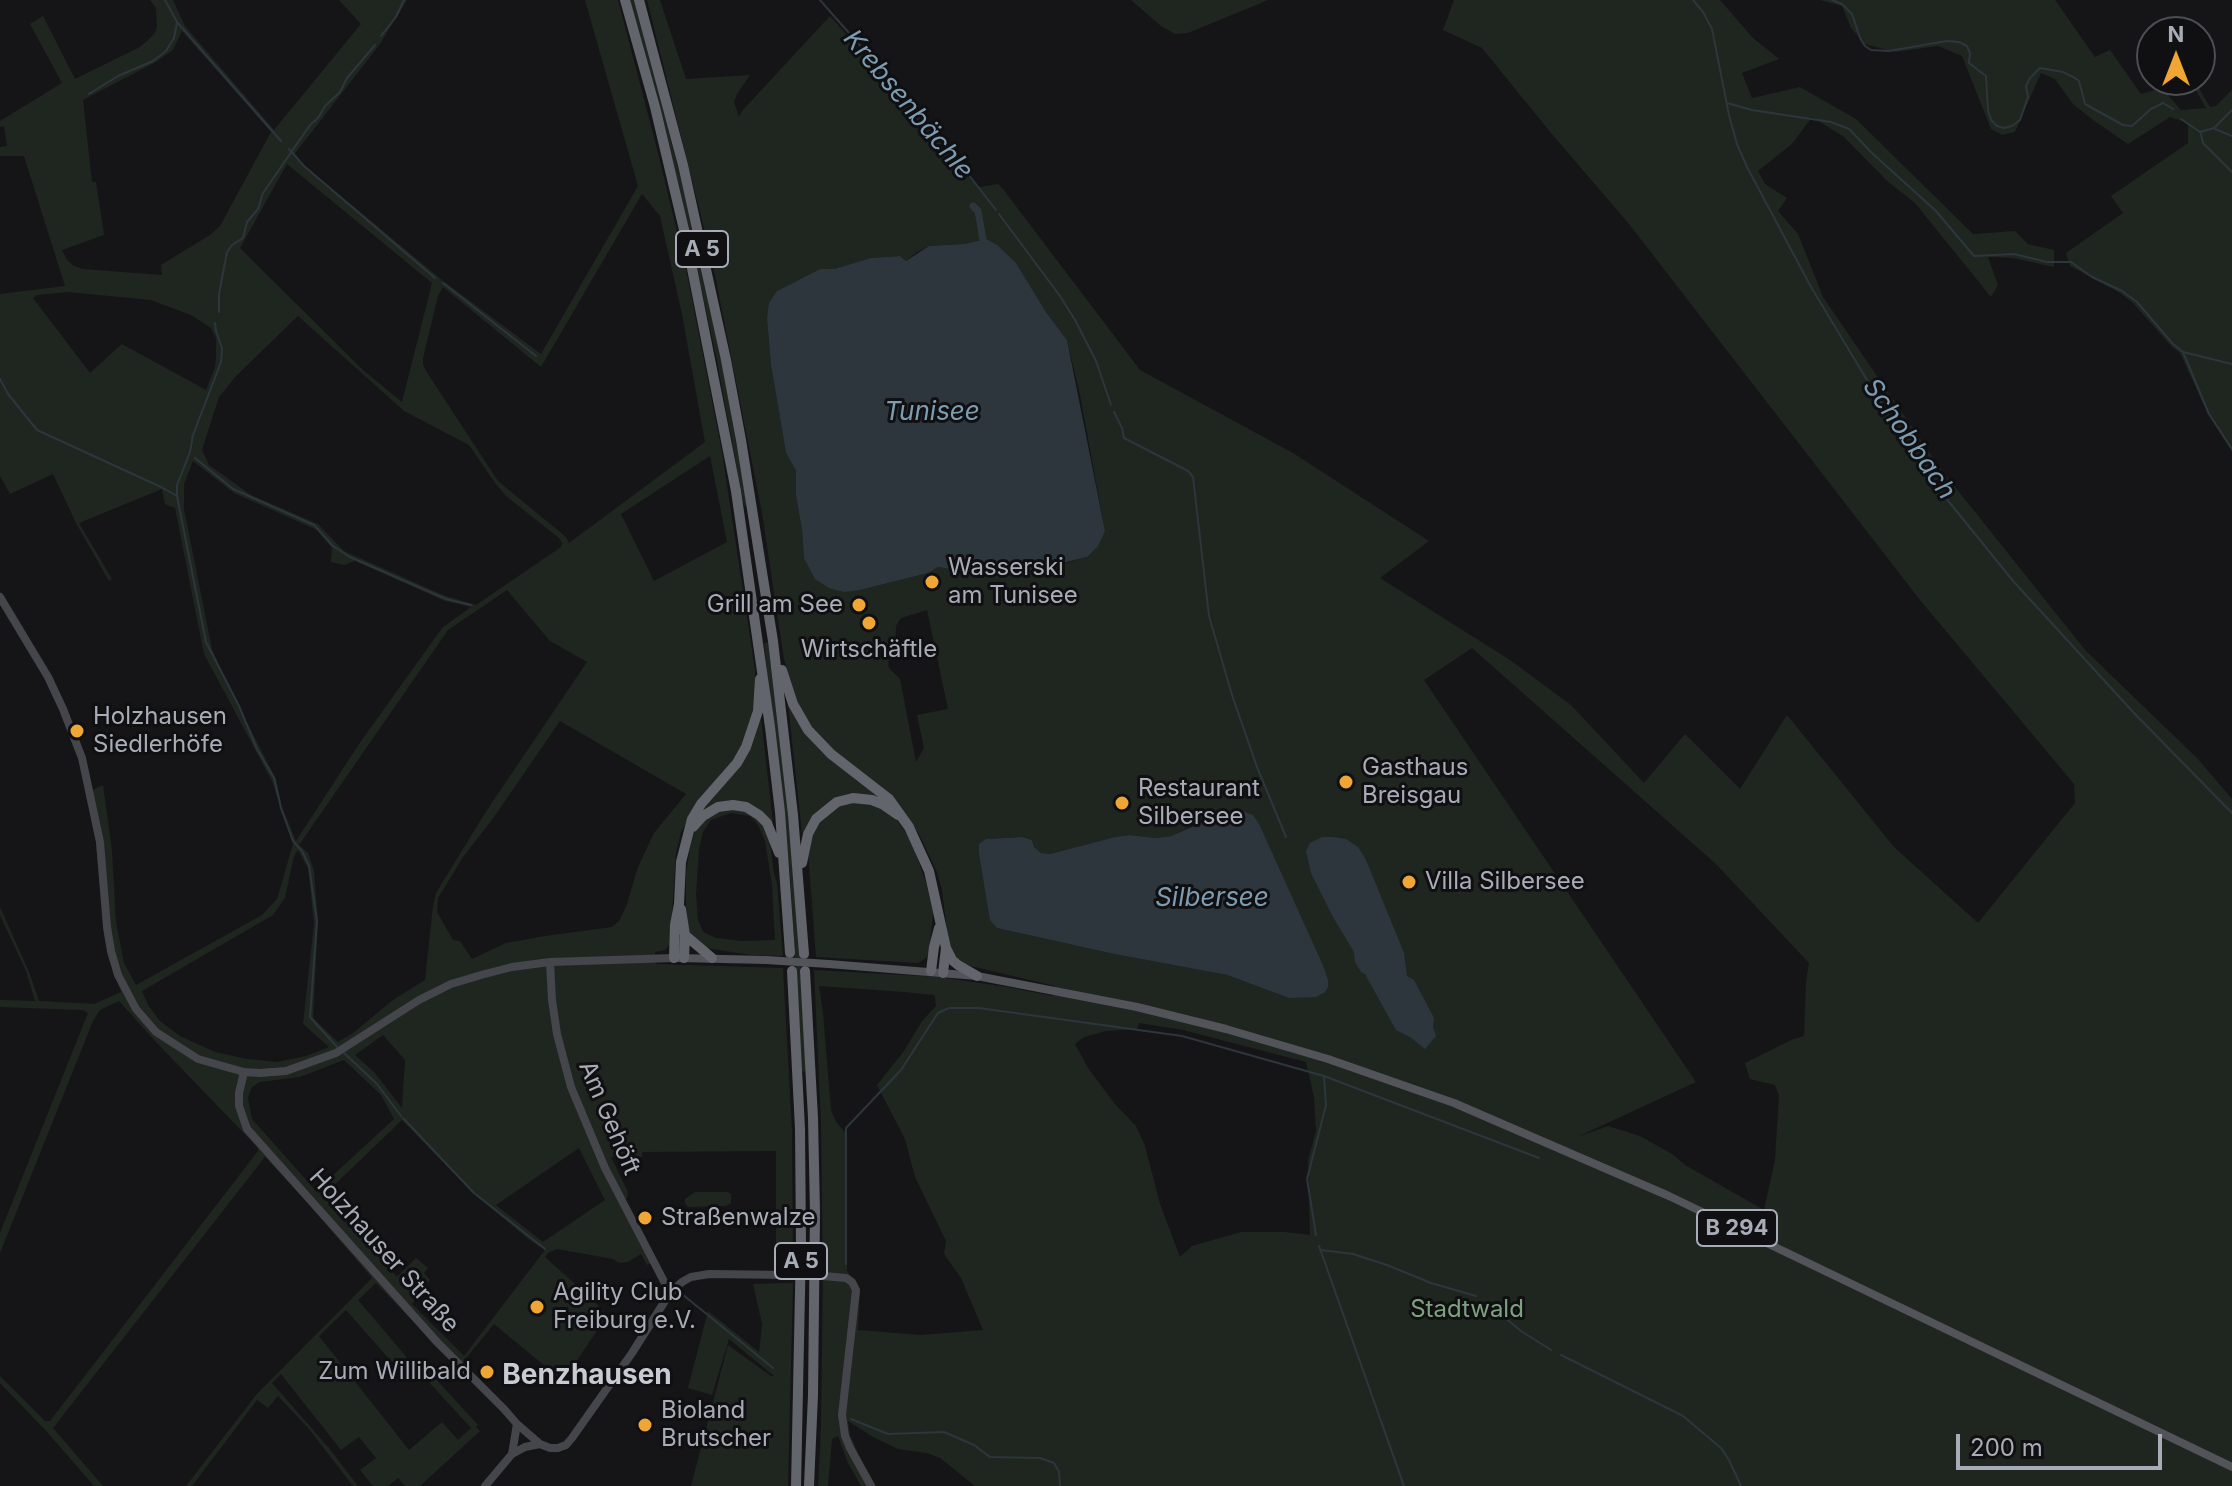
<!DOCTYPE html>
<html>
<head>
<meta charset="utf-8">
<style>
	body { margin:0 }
	#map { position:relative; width:2232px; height:1486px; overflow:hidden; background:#151517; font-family:Inter,sans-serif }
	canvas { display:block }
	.north { position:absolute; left:2136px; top:16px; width:80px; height:80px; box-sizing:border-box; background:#101012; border:2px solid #4c4e54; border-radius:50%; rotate:0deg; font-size:22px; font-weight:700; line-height:32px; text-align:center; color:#a7acb7 }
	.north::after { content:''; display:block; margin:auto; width:28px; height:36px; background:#efa634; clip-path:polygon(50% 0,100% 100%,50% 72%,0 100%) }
	.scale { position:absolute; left:1956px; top:1434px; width:206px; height:36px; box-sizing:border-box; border:4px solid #a7acb7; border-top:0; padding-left:10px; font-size:24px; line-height:28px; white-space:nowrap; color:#a7acb7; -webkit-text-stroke:6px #101012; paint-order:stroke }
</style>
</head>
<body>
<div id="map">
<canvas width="2232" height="1486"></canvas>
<div class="north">N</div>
<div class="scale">200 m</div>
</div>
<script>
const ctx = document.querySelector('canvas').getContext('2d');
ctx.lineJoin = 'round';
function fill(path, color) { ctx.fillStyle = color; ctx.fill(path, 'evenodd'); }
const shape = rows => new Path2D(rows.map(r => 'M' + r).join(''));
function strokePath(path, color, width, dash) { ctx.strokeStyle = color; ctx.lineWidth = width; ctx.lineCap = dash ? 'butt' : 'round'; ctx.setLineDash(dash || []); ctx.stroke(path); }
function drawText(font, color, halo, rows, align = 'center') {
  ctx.font = font + ' Inter,sans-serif'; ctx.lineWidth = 6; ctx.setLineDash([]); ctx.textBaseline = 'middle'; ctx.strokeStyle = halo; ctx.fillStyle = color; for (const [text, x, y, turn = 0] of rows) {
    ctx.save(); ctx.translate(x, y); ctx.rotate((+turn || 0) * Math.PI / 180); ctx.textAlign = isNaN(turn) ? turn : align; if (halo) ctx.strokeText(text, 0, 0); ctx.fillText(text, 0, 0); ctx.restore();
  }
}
const green = shape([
	[150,0,173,0,185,26,274,130,361,24,339,0,407,0,380,44,293,156,442,280,541,354,638,186,585,0,618,0,656,145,685,264,722,452,755,670,755,699,748,734,737,755,696,805,681,832,676,853,670,944,665,950,655,952,656,964,783,968,792,1131,793,1269,776,1269,776,1151,642,1152,642,1157,611,1157,628,1192,627,1198,622,1201,651,1263,647,1265,641,1254,628,1262,619,1263,613,1259,557,1249,548,1253,545,1257,594,1301,607,1316,563,1381,494,1324,458,1368,376,1283,358,1300,415,1367,421,1363,478,1425,476,1427,480,1431,420,1486,405,1486,398,1478,388,1486,373,1486,360,1470,376,1458,359,1437,341,1450,281,1374,272,1383,329,1448,358,1486,353,1486,309,1429,278,1396,268,1408,257,1400,192,1486,186,1486,256,1395,372,1278,306,1201,265,1157,53,1428,103,1486,94,1486,48,1433,0,1383,0,1376,45,1421,50,1421,258,1151,258,1148,156,1042,119,1001,100,1010,93,1021,0,1253,0,1233,88,1013,83,1010,0,1007,0,1000,35,1001,26,971,0,915,0,907,29,972,39,1001,94,1004,121,992,108,957,104,933,96,843,86,795,90,791,103,785,112,851,116,922,124,963,136,985,262,915,277,899,293,844,272,781,204,654,175,508,165,504,162,489,79,523,112,579,109,581,77,525,53,474,10,494,0,476,0,294,65,286,24,156,0,156,0,147,7,146,4,126,0,127,0,121,62,83,30,24,43,16,75,79,140,47,146,42,155,33,157,26,156,8],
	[182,31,271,132,220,226,210,235,161,265,162,275,83,269,74,266,67,260,62,250,104,235,96,182,92,182,83,100,156,62,173,50],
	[287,164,432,283,402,402,363,370,240,248],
	[642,194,660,216,682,314,705,442,569,543,566,537,498,481,426,371,423,364,423,358,438,296,443,287,541,367],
	[68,292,151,300,191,315,211,328,216,338,216,357,215,367,206,390,122,344,90,373,33,298,37,295],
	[298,316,404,411,469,445,495,483,506,496,559,538,562,543,561,547,476,605,443,595,344,551,318,524,251,495,209,465,202,450,219,397,236,376],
	[710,456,727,542,654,581,621,514],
	[193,461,234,493,317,530,332,548,331,562,344,565,355,561,445,601,471,607,442,628,359,744,296,841,282,807,276,779,228,686,212,649,184,509,184,484],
	[507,590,550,641,587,662,485,813,436,893,433,906,425,980,393,1000,353,1033,338,1042,313,1018,318,923,314,871,308,853,299,845,448,630],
	[560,721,686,794,654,833,638,867,626,907,619,921,612,927,545,936,506,943,472,959,460,941,453,940,437,912,438,898,463,857,494,817],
	[298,850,308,868,309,876,314,924,303,1024,329,1047,306,1056,277,1062,247,1059,215,1052,180,1036,160,1021,148,1005,142,991,273,915,285,898,294,856],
	[383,1035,405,1060,402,1108,374,1072,355,1055],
	[344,1060,381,1095,394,1119,316,1191,252,1119,248,1098,252,1087,260,1082,300,1077],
	[402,1120,474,1194,531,1241,545,1250,464,1356,412,1304,430,1280,424,1273,428,1268,416,1258,397,1277,324,1195],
	[579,1148,605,1200,543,1242,496,1205],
	[346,1310,405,1377,416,1368,471,1428,458,1440,442,1422,409,1450,319,1336],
	[630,0,634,0,648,50,684,192,724,374,747,505,744,506,717,361,680,190],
	[647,0,660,0,686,79,750,75,737,94,734,102,739,117,742,111,830,16,917,114,972,181,980,187,998,184,1003,189,1140,370,1293,453,1429,541,1380,578,1510,660,1571,705,1644,783,1685,734,1740,789,1787,715,1894,847,1978,923,2075,803,2074,784,1920,600,1629,224,1551,133,1482,48,1443,30,1454,0,1720,0,1753,38,1779,59,1742,73,1752,98,1800,87,1856,119,1973,234,2015,231,2028,244,2054,250,2054,267,2013,258,1988,257,1998,285,1991,297,1915,203,1887,181,1844,137,1812,117,1792,144,1758,171,1765,184,1787,198,1778,211,1798,234,1823,297,1940,468,2086,651,2198,759,2232,799,2232,1486,975,1486,940,1458,927,1453,898,1449,873,1437,848,1421,850,1435,859,1455,876,1486,861,1486,848,1463,838,1436,832,1439,828,1486,818,1486,821,1425,823,1272,821,1123,814,970,939,977,1007,987,1053,996,1055,986,971,966,960,962,955,957,949,946,942,890,937,872,918,832,901,809,827,748,800,711,784,659,762,513,712,260],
	[981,240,1016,263,1046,312,1067,340,1080,395,1105,531,1087,557,1067,563,1023,573,979,574,938,567,928,573,860,590,804,557,802,530,796,496,796,471,786,453,771,365,767,319,777,291,820,269,834,269,872,258,900,256,906,261,917,252,929,246,964,244],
	[927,610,948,709,917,715,924,748,916,762,900,679,889,668,888,664,889,658,895,655,896,626,901,618],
	[1472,648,1716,864,1809,963,1806,982,1804,1036,1791,1040,1745,1063,1750,1079,1775,1085,1779,1096,1775,1160,1764,1210,1685,1165,1672,1154,1640,1136,1608,1126,1577,1137,1696,1082,1424,680],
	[1253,815,1322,963,1289,998,1227,975,1114,954,997,928,986,839,1022,837,1032,840,1034,847,1041,853,1050,854,1115,837,1129,835,1156,838,1171,836,1212,816],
	[819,986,904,992,934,995,935,998,936,1006,922,1021,904,1051,877,1085,905,1139,915,1177,946,1241,944,1254,961,1278,983,1330,921,1335,858,1330,860,1291,857,1283,847,1271,846,1133,836,1122,831,1110,823,1013],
	[1139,1023,1183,1030,1306,1062,1314,1097,1316,1131,1308,1160,1310,1235,1285,1232,1241,1232,1192,1246,1180,1257,1160,1204,1145,1146,1136,1126,1114,1103,1088,1068,1075,1044,1084,1037,1106,1031,1137,1029],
	[1131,0,1268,0,1188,33,1175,34,1161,26],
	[1820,0,2055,0,2095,57,2110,50,2141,94,2162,88,2181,110,2206,108,2190,80,2194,80,2210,107,2216,106,2232,90,2232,452,2208,414,2180,353,2172,347,2132,302,2120,293,2070,266,2066,253,2123,213,2111,196,2188,143,2188,123,2170,117,2128,144,2093,120,2073,104,2055,79,2041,73,2015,132,2002,135,1991,129,1962,56,1938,46,1895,52,1865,44,1851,28,1842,6],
	[768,642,786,793,798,926,806,1071,802,1072,790,874,764,643],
	[788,703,796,716,881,797,881,800,842,797,802,833],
	[761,718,773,823,772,824,755,808,701,811,751,745],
	[853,802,876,804,896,818,912,842,926,883,933,913,929,953,926,958,918,963,816,957,808,852,814,827,831,809],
	[736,808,758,817,769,834,774,874,777,883,783,956,751,955,706,948,689,934,686,906,686,872,690,848,695,830,709,814],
	[731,813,750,816,758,825,765,841,772,885,775,940,743,941,716,938,703,932,698,920,696,895,699,849,703,832,711,820],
	[695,1192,727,1192,731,1194,731,1203,726,1206,688,1207,685,1203,685,1199],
	[793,1283,788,1486,691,1486,728,1345,771,1376,774,1376,729,1339,712,1395,688,1388,708,1311,759,1352,762,1324,753,1284]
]);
const water = shape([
	[981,240,988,240,997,245,1016,263,1046,312,1067,340,1105,531,1098,546,1087,557,1023,573,999,577,938,567,928,573,860,590,844,592,829,588,815,579,804,558,802,530,796,496,796,471,786,453,771,365,767,319,769,303,777,291,820,269,834,269,871,258,900,256,906,261,929,246,964,244],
	[1228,811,1242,811,1253,815,1259,824,1322,963,1328,980,1328,987,1325,992,1316,997,1289,998,1227,975,1114,954,997,928,990,920,979,853,979,844,986,839,1022,837,1032,840,1034,847,1041,853,1050,854,1115,837,1129,835,1156,838,1171,836],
	[1322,837,1333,837,1346,839,1358,847,1366,860,1404,953,1407,976,1414,980,1434,1018,1433,1027,1436,1036,1425,1049,1410,1037,1396,1030,1365,974,1361,972,1355,962,1354,952,1333,917,1311,873,1306,851,1310,843]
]);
const stream = shape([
	[165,0,177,22,281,141],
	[820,0,930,125,996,210],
	[1693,0,1703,12,1712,29,1729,115,1737,144,1747,167,1811,287,1905,443,1945,497,2014,582,2134,713,2232,813],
	[1832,0,1842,4,1852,14,1860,38,1865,46,1871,50,1889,51,1947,41,1959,42,1967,46,1970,53,1969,63,1986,76,1988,110,1991,120,1997,126,2004,128,2012,126,2020,120,2028,97,2026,86,2030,78,2040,68,2063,72,2075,78,2079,81,2085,104,2123,125,2132,126,2151,109,2163,103,2173,109],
	[381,36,396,17,404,0],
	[89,94,118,76,153,61,166,51,174,38,177,23],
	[1727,103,1752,110,1831,122,1849,129,1872,153,1936,211,1974,256,2014,254,2047,262,2071,262,2092,277,2122,291,2137,302,2173,344,2183,352,2232,364],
	[2181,119,2200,132,2214,128,2232,110],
	[2215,129,2232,136],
	[2201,134,2203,143,2232,172],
	[289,149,304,166,435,278],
	[999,214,1060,296,1075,320,1096,361,1111,405],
	[443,283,536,356],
	[219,312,219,294,227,252,232,245,243,238,247,222,258,209,263,193,310,125,318,118,325,106,340,92,347,78,375,45],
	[2183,352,2209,414,2232,449],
	[0,379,8,394,37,430,161,487,177,496,206,642,239,706,257,749,274,778,281,808,293,841,302,851,309,866,317,921,310,1017,339,1049],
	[1114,412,1122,428,1124,438,1188,471,1193,477,1209,616,1232,695,1257,767,1286,837],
	[195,458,233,489,314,525,333,546,350,557,446,599,471,605],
	[177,495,177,485,190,452,193,435,221,362,222,348,216,331,215,323],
	[344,1053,377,1084,401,1116],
	[403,1118,474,1193,545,1249],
	[1316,1235,1307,1179,1326,1105,1324,1076],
	[1319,1246,1404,1486],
	[1321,1250,1353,1254,1387,1265,1431,1283,1476,1296],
	[846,1264,846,1128,901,1070,938,1013,949,1008,979,1008,1182,1036,1324,1076,1539,1158],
	[682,1294,773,1368],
	[1486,1302,1521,1331,1551,1350],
	[1561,1355,1683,1416,1721,1448,1729,1460,1741,1486],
	[851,1419,888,1434,944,1432,974,1445,990,1457,1040,1458,1054,1463,1059,1472,1060,1486]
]);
const canal = shape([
	[973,206,978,211,983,240]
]);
const secondary = shape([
	[0,597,48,677,63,709,82,758,100,842,107,927,111,951,118,975,136,1009,156,1032,198,1059,244,1072,260,1073,286,1071,336,1053,419,1000,451,984,481,975,512,967,550,962,674,958],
	[550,962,552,1000,557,1034,571,1087,605,1168,670,1293],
	[244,1072,239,1093,239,1106,247,1129,437,1342,504,1409,517,1424,540,1444,550,1448,558,1448,566,1445,572,1438,632,1353,670,1293,682,1282,691,1277,709,1274,790,1275],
	[823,1276,846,1278,852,1282,856,1290,842,1415,845,1436,850,1448,871,1486],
	[512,1454,525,1447,540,1444],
	[485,1486,512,1454,517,1424]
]);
const primary = shape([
	[678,958,766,960],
	[829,964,977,976,1137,1007,1226,1029,1328,1059,1454,1103,1669,1196,2232,1467]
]);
const highway = shape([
	[625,0,655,107,686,238,736,491,770,727,780,812,790,953],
	[639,0,683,165,726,360,741,440,773,641,793,815,804,954],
	[782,670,793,704,808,730,831,754,889,799,909,827,929,871,946,948,952,960,958,965,977,976],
	[693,827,703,816,718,807,733,805,746,807,759,815,767,823,779,853],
	[802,863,808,834,816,819,837,802,853,798,872,800,882,804,898,815],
	[681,909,685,935,684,958],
	[685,935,712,958],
	[674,958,675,925,679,904,681,862,692,819,701,804,737,763,746,747,758,711,760,679],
	[792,971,800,1129,801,1244,796,1486],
	[805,971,813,1118,815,1212,813,1395,809,1486],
	[931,971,934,947,939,928],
	[943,973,946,948]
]);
const primaryBridge = shape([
	[766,960,829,964]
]);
const markers = [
	[932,582,8,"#efa634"],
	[859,605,8,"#efa634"],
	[869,623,8,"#efa634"],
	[77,731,8,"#efa634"],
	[1346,782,8,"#efa634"],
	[1122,803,8,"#efa634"],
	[1409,882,8,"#efa634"],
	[645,1218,8,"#efa634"],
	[537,1307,8,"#efa634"],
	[487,1372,8,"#efa634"],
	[645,1425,8,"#efa634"]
];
const shields = [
	[702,249,52],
	[1737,1228,80],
	[801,1261,52]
];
const shieldNames = [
	["A 5",702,249],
	["B 294",1737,1228],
	["A 5",801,1261]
];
const poiNames = [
	["Wasserski",948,568],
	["am Tunisee",948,596],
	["Grill am See",843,605,"right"],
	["Wirtschäftle",869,650,"center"],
	["Holzhausen",93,717],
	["Siedlerhöfe",93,745],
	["Gasthaus",1362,768],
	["Breisgau",1362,796],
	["Restaurant",1138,789],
	["Silbersee",1138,817],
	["Villa Silbersee",1425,882],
	["Straßenwalze",661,1218],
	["Agility Club",553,1293],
	["Freiburg e.V.",553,1321],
	["Zum Willibald",471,1372,"right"],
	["Bioland",661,1411],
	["Brutscher",661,1439]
];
const streetNames = [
	["Am Gehöft",609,1118,67],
	["Holzhauser Straße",384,1251,48]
];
const parkNames = [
	["Stadtwald",1467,1310]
];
const waterNames = [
	["Krebsenbächle",908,105,50],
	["Tunisee",932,412],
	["Schobbach",1909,439,55],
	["Silbersee",1212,898]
];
const quarterNames = [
	["Benzhausen",587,1376]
];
fill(green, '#1f2620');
fill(water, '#2d363c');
strokePath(stream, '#2d363c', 2);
strokePath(canal, '#2d363c', 7);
strokePath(secondary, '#44464b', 8);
strokePath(primary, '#52545a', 8);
strokePath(highway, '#62656c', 10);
strokePath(primaryBridge, '#52545a', 8);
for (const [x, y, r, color] of markers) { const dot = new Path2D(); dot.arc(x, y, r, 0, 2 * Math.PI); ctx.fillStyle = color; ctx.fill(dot); strokePath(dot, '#101012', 3); }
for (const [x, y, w] of shields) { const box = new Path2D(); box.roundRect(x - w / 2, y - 18, w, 36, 6); ctx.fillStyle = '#101012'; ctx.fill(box); strokePath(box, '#a7acb7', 2); }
drawText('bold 22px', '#a7acb7', null, shieldNames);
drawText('24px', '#a7acb7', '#101012', poiNames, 'left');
drawText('24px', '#a7acb7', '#101012', streetNames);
drawText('24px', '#7ea17e', '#101012', parkNames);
drawText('italic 26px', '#7e9cb1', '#101012', waterNames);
drawText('bold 28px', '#c8cbd3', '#101012', quarterNames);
</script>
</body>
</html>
